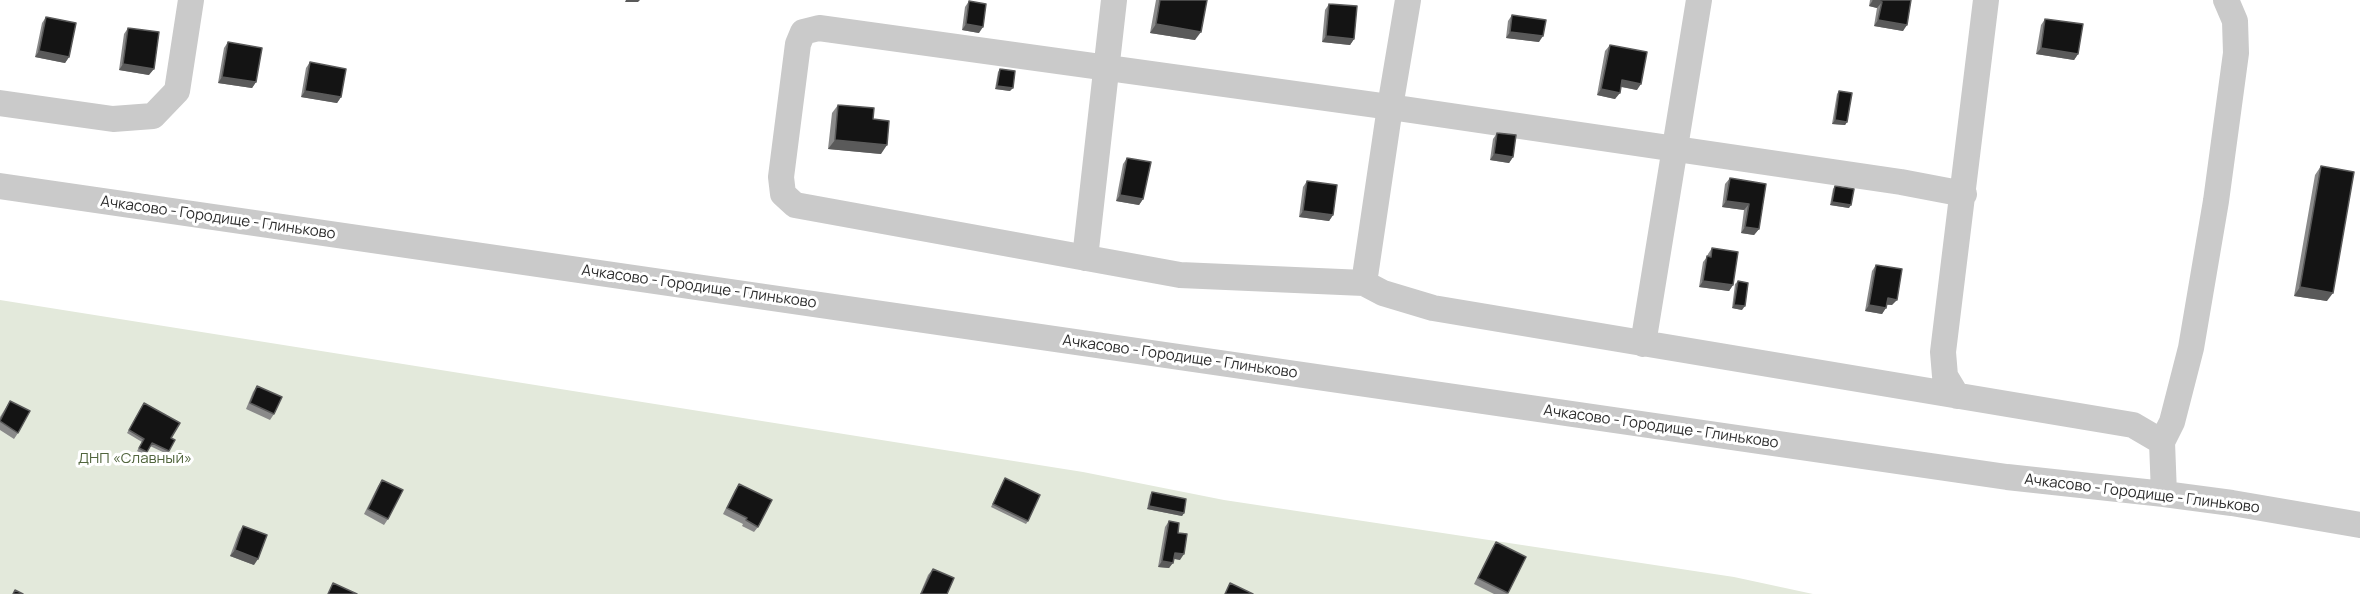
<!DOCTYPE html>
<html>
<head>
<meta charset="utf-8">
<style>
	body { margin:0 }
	canvas { display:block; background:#fff }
</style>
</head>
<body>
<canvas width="2360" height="594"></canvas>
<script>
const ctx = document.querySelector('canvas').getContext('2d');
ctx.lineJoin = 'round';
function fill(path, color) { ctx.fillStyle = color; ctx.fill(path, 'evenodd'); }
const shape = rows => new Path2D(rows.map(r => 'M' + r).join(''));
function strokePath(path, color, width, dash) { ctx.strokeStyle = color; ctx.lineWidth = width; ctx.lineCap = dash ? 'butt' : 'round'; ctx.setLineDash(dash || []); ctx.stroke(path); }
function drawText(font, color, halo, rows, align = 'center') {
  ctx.font = font + ' Manrope,sans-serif'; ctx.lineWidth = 6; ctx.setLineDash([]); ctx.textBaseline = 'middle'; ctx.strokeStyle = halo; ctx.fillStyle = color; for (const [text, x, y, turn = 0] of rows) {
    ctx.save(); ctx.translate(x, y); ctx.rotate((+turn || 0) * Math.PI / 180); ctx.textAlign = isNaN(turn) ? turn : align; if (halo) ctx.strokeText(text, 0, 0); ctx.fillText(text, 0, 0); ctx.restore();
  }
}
const green = shape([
	[0,300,1083,472,1224,500,1734,577,1813,594,0,594]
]);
const minor = shape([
	[0,103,113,119,153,116,177,91,191,0],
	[0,186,2007,477,2164,494,2232,503,2360,525],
	[1964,194,1901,182,1390,107,819,28,803,32,798,44,781,177,783,194,795,205,1180,275,1364,283,1383,293,1433,308,2133,425,2162,442],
	[1085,258,1114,0],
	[1364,283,1390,107,1408,0],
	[1643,344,1699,0],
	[1957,396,1945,376,1943,352,1986,0],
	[2164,494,2162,442,2172,422,2191,348,2216,201,2236,53,2235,21,2226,0]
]);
const wall = shape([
	[1156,0,1207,0,1195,40,1150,33],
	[1870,0,1911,0,1903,31,1874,26,1877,8,1869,6],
	[969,1,979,33,962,30,965,7],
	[1329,4,1354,39,1350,45,1322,42,1325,10],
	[1512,15,1539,42,1506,38,1508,21],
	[46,17,69,57,65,63,35,57,42,23],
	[2045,19,2078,54,2074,60,2036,54,2041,25],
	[128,28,149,75,119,70,124,34],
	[228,42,256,82,252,88,218,83,224,48],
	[1610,45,1637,90,1621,87,1615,99,1597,95,1605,51],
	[310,62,341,97,337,103,301,97,306,68],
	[1000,69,1010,91,995,89,998,72],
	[1839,91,1847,122,1845,125,1832,124,1837,94],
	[838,105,873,119,881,154,828,149,832,113],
	[1497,133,1513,157,1509,163,1490,160,1493,139],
	[1127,158,1143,199,1139,205,1116,201,1123,164],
	[2321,166,2327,301,2294,296,2315,175],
	[1730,178,1766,184,1759,229,1754,235,1741,233,1744,210,1722,207,1725,184],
	[1307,181,1333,215,1329,221,1299,217,1303,187],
	[1835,186,1849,208,1830,205,1833,189],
	[1712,248,1733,285,1729,291,1699,287,1703,262,1707,257,1708,254],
	[1876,265,1892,305,1887,305,1882,314,1865,311,1872,271],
	[1738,281,1742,310,1732,308,1735,284],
	[257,386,274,414,270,420,246,409,253,392],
	[10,401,18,433,14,439,0,430,0,417],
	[142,406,171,438,169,451,167,454,150,446,145,455,137,451,142,442,127,433],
	[1005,478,1028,521,1026,524,991,507],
	[382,480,388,519,384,525,364,514,378,486],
	[739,484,758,527,754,532,742,526,743,524,723,514,735,490],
	[1152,492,1184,513,1182,516,1147,509,1150,495],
	[1169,521,1178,533,1180,560,1174,559,1169,568,1158,567,1165,527],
	[243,526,254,565,230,556,239,532],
	[1496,542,1526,557,1507,594,1494,594,1474,584,1492,548],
	[933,569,947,594,920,594,928,575]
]);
const shadedWall = shape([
	[626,0,640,0,638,2,625,2],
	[1873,0,1882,2,1877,8,1869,6],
	[1878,20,1907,25,1903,31,1874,26],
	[966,24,983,27,979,33,962,30],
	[1156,24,1201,32,1195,40,1150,33],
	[1510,32,1543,36,1539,42,1506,38],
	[1326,36,1354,39,1350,45,1322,42],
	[2041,48,2078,54,2074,60,2036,54],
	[39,51,69,57,65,63,35,57],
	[123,64,154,69,149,75,119,70],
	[222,77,256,82,252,88,218,83],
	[1622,80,1641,84,1637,90,1618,86],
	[997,86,1013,88,1010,91,995,89],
	[1601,89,1620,93,1615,99,1597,95],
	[305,91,341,97,337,103,301,97],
	[1835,120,1847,122,1845,125,1832,124],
	[835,140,887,145,881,154,828,149],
	[1494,154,1513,157,1509,163,1490,160],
	[1120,195,1143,199,1139,205,1116,201],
	[1726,201,1749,204,1744,210,1722,207],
	[1832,202,1851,205,1849,208,1830,205],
	[1303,211,1333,215,1329,221,1299,217],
	[1745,227,1759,229,1754,235,1741,233],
	[1703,281,1733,285,1729,291,1699,287],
	[2300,287,2333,293,2327,301,2294,296],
	[1888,298,1897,300,1892,305,1884,304],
	[1734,305,1745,306,1742,310,1732,308],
	[1869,305,1886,308,1882,314,1865,311],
	[1149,506,1184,513,1182,516,1147,509],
	[235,550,258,559,254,565,230,556],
	[1175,553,1184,554,1180,560,1171,558],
	[1162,561,1173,563,1169,568,1158,567]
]);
const building = shape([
	[1160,0,1207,0,1201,32,1156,24,1160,0],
	[1873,0,1911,0,1907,25,1878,20,1882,2,1873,0],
	[969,1,986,4,983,27,966,24,969,1],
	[1329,4,1357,6,1354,39,1326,36,1329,4],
	[1512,15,1546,20,1543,36,1510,32,1512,15],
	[46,17,76,23,69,57,39,51,46,17],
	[2045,19,2083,24,2078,54,2041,48,2045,19],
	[128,28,159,32,154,69,123,64,128,28],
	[228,42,262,48,256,82,222,77,228,42],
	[1610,45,1647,52,1641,84,1622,80,1620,93,1601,89,1610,45],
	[310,62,346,69,341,97,305,91,310,62],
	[1000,69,1015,71,1013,88,997,86,1000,69],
	[1839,91,1852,93,1847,122,1835,120,1839,91],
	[838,105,874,108,873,119,889,121,887,145,835,140,838,105],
	[1497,133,1516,135,1513,157,1494,154,1497,133],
	[1127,158,1151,162,1143,199,1120,195,1127,158],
	[2321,166,2354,172,2333,293,2300,287,2321,166],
	[1730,178,1766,184,1759,229,1745,227,1749,204,1726,201,1730,178],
	[1307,181,1337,185,1333,215,1303,211,1307,181],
	[1835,186,1854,189,1851,205,1832,202,1835,186],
	[1712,248,1738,252,1733,285,1703,281,1707,256,1711,257,1712,248],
	[1876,265,1902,269,1897,300,1888,298,1886,308,1869,305,1876,265],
	[1738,281,1748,283,1745,306,1734,305,1738,281],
	[257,386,282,397,274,414,250,403,257,386],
	[10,401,30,411,18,433,0,421,10,401],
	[144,403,180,423,171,438,175,440,169,451,152,443,147,452,139,448,144,439,129,430,144,403],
	[1005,478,1040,495,1028,521,993,504,1005,478],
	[382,480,403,490,388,519,368,509,382,480],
	[739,484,772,500,758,527,746,520,747,518,727,508,739,484],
	[1152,492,1186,499,1184,513,1149,506,1152,492],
	[1169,521,1179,523,1178,533,1187,534,1184,554,1175,553,1173,563,1162,561,1169,521],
	[243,526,267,535,258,559,235,550,243,526],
	[1496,542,1526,557,1508,593,1478,578,1496,542],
	[933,569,954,578,947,594,921,594,933,569],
	[333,583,357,594,328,594,333,583],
	[1230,583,1253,594,1225,594,1230,583],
	[15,590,23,594,13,594,15,590]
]);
const streetNames = [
	["Ачкасово - Городище - Глиньково",218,218,8],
	["Ачкасово - Городище - Глиньково",699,287,8],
	["Ачкасово - Городище - Глиньково",1180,357,8],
	["Ачкасово - Городище - Глиньково",1661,427,8],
	["Ачкасово - Городище - Глиньково",2142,494,7]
];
const parkNames = [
	["ДНП «Славный»",135,459]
];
fill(green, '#e3e9db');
strokePath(minor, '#cacaca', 26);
fill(wall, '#8a8a8a');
fill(shadedWall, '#5a5a5a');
fill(building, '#141414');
strokePath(building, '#5a5a5a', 1.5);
drawText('15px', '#2d2d2d', '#fff', streetNames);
drawText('15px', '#51653d', '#fff', parkNames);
</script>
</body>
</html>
